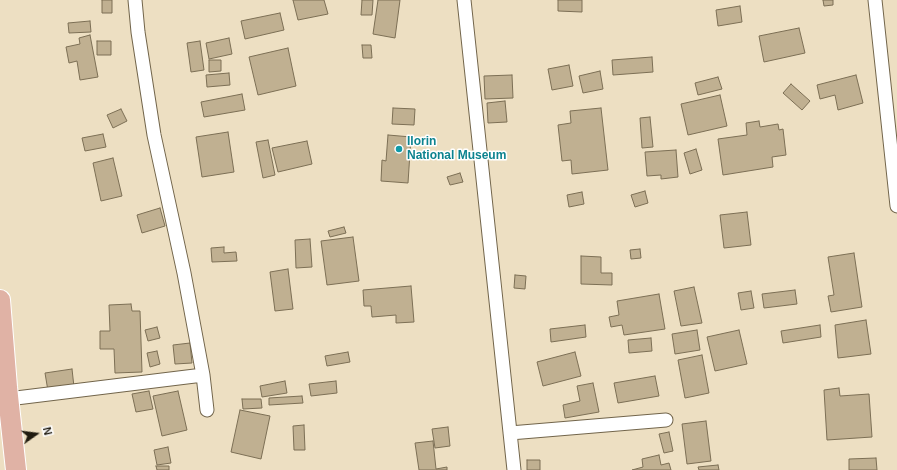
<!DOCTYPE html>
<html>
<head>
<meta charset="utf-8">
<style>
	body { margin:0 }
	#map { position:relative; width:897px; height:470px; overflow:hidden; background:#eddfc2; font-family:Helvetica,sans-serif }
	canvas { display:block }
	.north { position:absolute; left:16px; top:414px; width:40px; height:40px; -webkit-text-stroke:3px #fff; paint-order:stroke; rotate:76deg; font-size:11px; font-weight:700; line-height:16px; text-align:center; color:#201b10 }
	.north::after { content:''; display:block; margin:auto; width:14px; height:18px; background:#201b10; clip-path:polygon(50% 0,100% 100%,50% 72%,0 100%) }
</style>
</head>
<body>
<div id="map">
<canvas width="897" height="470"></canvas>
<div class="north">N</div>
</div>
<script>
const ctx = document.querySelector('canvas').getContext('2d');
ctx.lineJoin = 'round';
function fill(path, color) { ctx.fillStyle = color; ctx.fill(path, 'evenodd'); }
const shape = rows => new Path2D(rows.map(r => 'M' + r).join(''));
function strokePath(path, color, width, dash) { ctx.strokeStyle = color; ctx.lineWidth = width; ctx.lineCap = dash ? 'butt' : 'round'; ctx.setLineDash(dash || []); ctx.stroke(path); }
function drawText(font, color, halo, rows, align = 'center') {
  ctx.font = font + ' Helvetica,sans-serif'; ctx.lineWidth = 3; ctx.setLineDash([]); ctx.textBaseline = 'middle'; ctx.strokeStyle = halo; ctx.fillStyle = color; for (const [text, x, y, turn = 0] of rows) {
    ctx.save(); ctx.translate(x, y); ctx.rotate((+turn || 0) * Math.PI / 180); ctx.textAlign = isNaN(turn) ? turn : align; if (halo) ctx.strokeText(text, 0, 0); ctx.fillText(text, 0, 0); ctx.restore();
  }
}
const building = shape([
	[102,0,112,0,112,13,102,13,102,0],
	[293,0,324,0,328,14,298,20,293,0],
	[362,0,373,0,372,15,361,15,362,0],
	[378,0,400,0,395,38,373,34,378,0],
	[558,0,582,0,582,12,558,11,558,0],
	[823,0,833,0,833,5,824,6,823,0],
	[740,6,742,22,718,26,716,10,740,6],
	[280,13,284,30,245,39,241,21,280,13],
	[90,21,91,32,69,33,68,23,90,21],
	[799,28,805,53,764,62,759,36,799,28],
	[90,35,98,77,80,80,77,61,69,63,66,47,80,44,79,38,90,35],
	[229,38,232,54,209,59,206,43,229,38],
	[97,41,111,41,111,55,97,55,97,41],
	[200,41,204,70,191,72,187,43,200,41],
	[362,45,371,45,372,58,363,58,362,45],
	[288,48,296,86,258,95,249,57,288,48],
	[652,57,653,72,613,75,612,60,652,57],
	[209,60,221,60,221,71,209,72,209,60],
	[569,65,573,86,552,90,548,69,569,65],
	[600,71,603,89,583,93,579,76,600,71],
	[229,73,230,85,207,87,206,75,229,73],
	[512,75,513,98,485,99,484,76,512,75],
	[856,75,863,103,838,110,835,95,820,99,817,85,856,75],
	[718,77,722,89,698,95,695,83,718,77],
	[791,84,810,101,802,110,783,93,791,84],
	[242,94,245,110,204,117,201,102,242,94],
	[720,95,727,126,688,135,681,104,720,95],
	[505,101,507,122,488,123,487,103,505,101],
	[393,108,415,109,414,125,392,124,393,108],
	[601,108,608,170,572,174,571,160,562,161,558,125,571,123,570,111,601,108],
	[121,109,127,121,113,128,107,115,121,109],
	[650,117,653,147,642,148,640,118,650,117],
	[759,121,760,127,778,124,779,130,783,129,786,155,772,157,773,167,723,175,718,139,747,135,746,123,759,121],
	[228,132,234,172,202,177,196,137,228,132],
	[103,134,106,147,85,151,82,138,103,134],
	[388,135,411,137,408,183,381,181,382,160,386,161,388,135],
	[268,140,275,175,263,178,256,142,268,140],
	[307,141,312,164,278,172,272,148,307,141],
	[696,149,702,170,690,174,684,153,696,149],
	[676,150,678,177,661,179,661,175,647,176,645,152,676,150],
	[113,158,122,196,101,201,93,163,113,158],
	[460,173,463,182,450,185,447,177,460,173],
	[645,191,648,203,635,207,631,195,645,191],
	[582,192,584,204,569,207,567,195,582,192],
	[160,208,165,226,142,233,137,215,160,208],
	[747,212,751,245,724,248,720,215,747,212],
	[344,227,346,233,330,237,328,231,344,227],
	[353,237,359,281,327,285,321,241,353,237],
	[310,239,312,267,296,268,295,240,310,239],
	[224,247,224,253,236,252,237,261,212,262,211,248,224,247],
	[640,249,641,258,631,259,630,250,640,249],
	[854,253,862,307,831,312,828,296,834,295,828,257,854,253],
	[581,256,601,257,601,273,612,273,612,285,581,284,581,256],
	[288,269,293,309,275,311,270,272,288,269],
	[515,275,526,276,525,289,514,288,515,275],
	[411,286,414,322,396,323,396,315,372,317,371,306,364,306,363,290,411,286],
	[694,287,702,323,681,326,674,291,694,287],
	[795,290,797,304,764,308,762,294,795,290],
	[751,291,754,308,741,310,738,293,751,291],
	[659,294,665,329,624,335,622,325,611,327,609,317,619,315,617,301,659,294],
	[131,304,132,311,140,311,142,372,115,373,114,349,100,349,100,331,110,331,109,305,131,304],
	[866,320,871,354,838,358,835,325,866,320],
	[585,325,586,337,551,342,550,329,585,325],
	[820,325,821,337,783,343,781,331,820,325],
	[157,327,160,338,148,341,145,330,157,327],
	[697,330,700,350,675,354,672,334,697,330],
	[739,330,747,364,715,371,707,337,739,330],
	[651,338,652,351,629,353,628,340,651,338],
	[190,343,192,363,175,364,173,345,190,343],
	[157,351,160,364,150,367,147,353,157,351],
	[348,352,350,362,327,366,325,356,348,352],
	[575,352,581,376,543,386,537,362,575,352],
	[702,355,709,393,685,398,678,360,702,355],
	[72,369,74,387,48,391,45,373,72,369],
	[655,376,659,396,618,403,614,383,655,376],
	[285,381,287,393,262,397,260,386,285,381],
	[336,381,337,393,311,396,309,384,336,381],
	[593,383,599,412,565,418,563,405,580,401,577,386,593,383],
	[839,388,840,396,869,394,872,437,827,440,824,390,839,388],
	[149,391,153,409,136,412,132,394,149,391],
	[178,391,187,430,162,436,153,396,178,391],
	[302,396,303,403,269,405,269,398,302,396],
	[242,399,261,399,262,408,243,409,242,399],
	[240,410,270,416,261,459,231,452,240,410],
	[706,421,711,461,687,464,682,424,706,421],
	[304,425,305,450,294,450,293,426,304,425],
	[448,427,450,446,435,448,432,429,448,427],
	[669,432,673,451,664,453,659,434,669,432],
	[433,441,436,469,447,467,447,470,419,470,415,443,433,441],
	[168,447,171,463,157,465,154,450,168,447],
	[659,455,661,465,669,463,671,470,632,470,643,467,642,459,659,455],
	[876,458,877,470,849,470,849,459,876,458],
	[527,460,540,460,540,470,527,470,527,460],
	[718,465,719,470,699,470,698,467,718,465],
	[156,466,169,466,169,470,157,470,156,466]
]);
const minor = shape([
	[135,0,138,32,154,135,184,273,203,375,207,410],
	[464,0,514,470],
	[875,0,897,206],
	[8,399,203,375],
	[510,433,666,420]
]);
const primary = shape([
	[0,300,7,387,16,470]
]);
const markers = [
	[399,149,4,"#0f9aa8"]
];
const cultureNames = [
	["Ilorin",407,142],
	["National Museum",407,156]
];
fill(building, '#c0b091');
strokePath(building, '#7c6f55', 1);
strokePath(minor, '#72654b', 15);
strokePath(primary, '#fff', 22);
strokePath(minor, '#fff', 13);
strokePath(primary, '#e0b2a5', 20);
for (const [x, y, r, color] of markers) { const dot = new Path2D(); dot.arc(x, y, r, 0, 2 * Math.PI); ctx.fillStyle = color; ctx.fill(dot); strokePath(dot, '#fff', 1.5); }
drawText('bold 12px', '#0d838f', '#fff', cultureNames, 'left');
</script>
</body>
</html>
